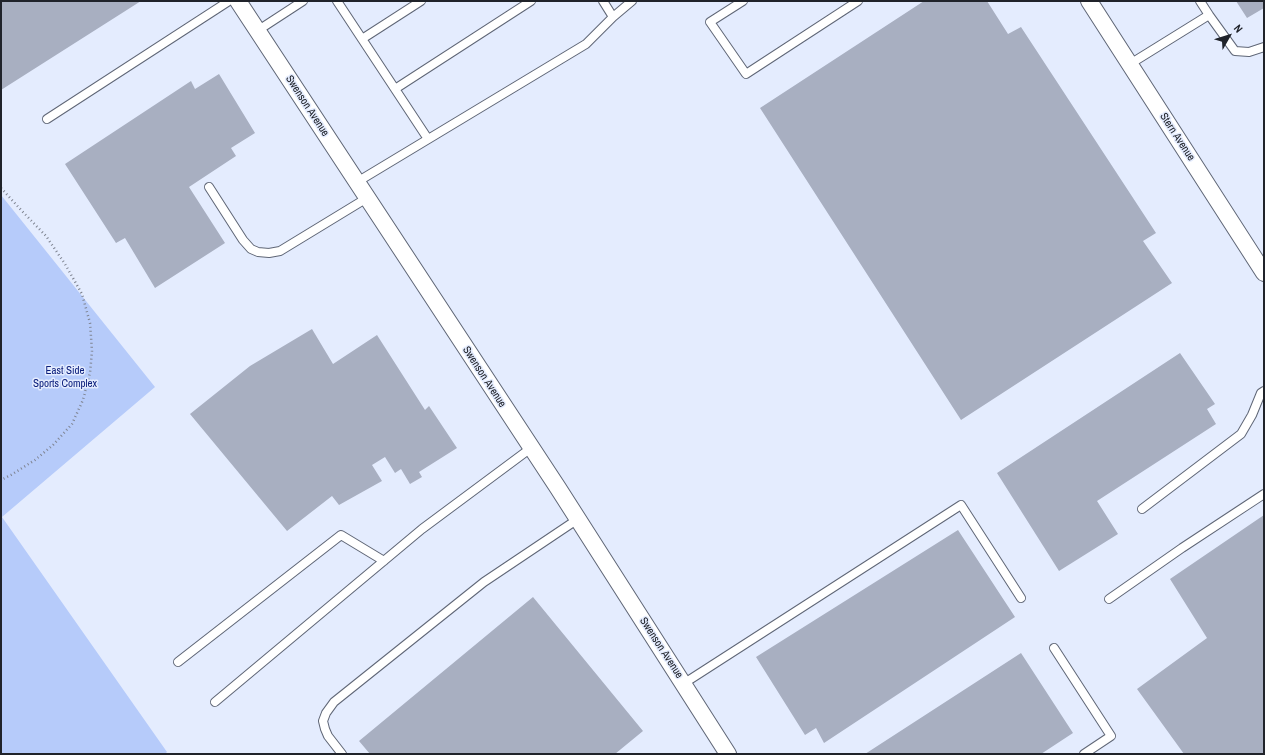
<!DOCTYPE html>
<html>
<head>
<meta charset="utf-8">
<style>
	body { margin:0 }
	#map { position:relative; width:1265px; height:755px; overflow:hidden; background:#e4ecfe; font-family:"Archivo Narrow",sans-serif }
	canvas { display:block }
	.frame { position:absolute; inset:0; border:2px solid #20232a; pointer-events:none }
	.north { position:absolute; left:1209px; top:16px; width:40px; height:40px; -webkit-text-stroke:3px #e4ecfe; paint-order:stroke; rotate:51deg; font-size:11px; font-weight:700; line-height:16px; text-align:center; color:#20232a }
	.north::after { content:''; display:block; margin:auto; width:14px; height:18px; background:#20232a; clip-path:polygon(50% 0,100% 100%,50% 72%,0 100%) }
</style>
</head>
<body>
<div id="map">
<canvas width="1265" height="755"></canvas>
<div class="frame"></div>
<div class="north">N</div>
</div>
<script>
const ctx = document.querySelector('canvas').getContext('2d');
ctx.lineJoin = 'round';
function fill(path, color) { ctx.fillStyle = color; ctx.fill(path, 'evenodd'); }
const shape = rows => new Path2D(rows.map(r => 'M' + r).join(''));
function strokePath(path, color, width, dash) { ctx.strokeStyle = color; ctx.lineWidth = width; ctx.lineCap = dash ? 'butt' : 'round'; ctx.setLineDash(dash || []); ctx.stroke(path); }
function drawText(font, color, halo, rows, align = 'center') {
  ctx.font = font + ' "Archivo Narrow",sans-serif'; ctx.lineWidth = 3; ctx.setLineDash([]); ctx.textBaseline = 'middle'; ctx.strokeStyle = halo; ctx.fillStyle = color; for (const [text, x, y, turn = 0] of rows) {
    ctx.save(); ctx.translate(x, y); ctx.rotate((+turn || 0) * Math.PI / 180); ctx.textAlign = isNaN(turn) ? turn : align; if (halo) ctx.strokeText(text, 0, 0); ctx.fillText(text, 0, 0); ctx.restore();
  }
}
const green = shape([
	[1,195,155,387,2,517,167,752,165,754,1,754]
]);
const building = shape([
	[1,1,141,1,1,90],
	[924,1,987,1,1008,34,1021,27,1156,233,1143,241,1172,283,961,420,760,108],
	[1236,1,1264,1,1264,8,1247,18],
	[219,74,255,133,231,148,236,156,189,187,225,243,155,288,125,238,116,243,65,164,191,81,195,89],
	[312,329,333,364,377,335,425,410,429,406,457,448,419,472,422,477,410,484,401,469,395,473,385,457,372,465,382,481,339,505,332,496,287,531,190,414,250,366],
	[1180,353,1215,404,1207,409,1216,424,1097,501,1118,534,1059,571,997,473],
	[1264,515,1264,754,1184,754,1137,689,1207,638,1170,579],
	[958,530,1015,617,824,743,816,728,805,735,756,657],
	[533,597,643,731,615,754,370,754,359,741],
	[1021,653,1073,733,1041,754,865,754]
]);
const path = shape([
	[1,188,22,211,46,236,65,264,82,294,90,323,92,351,90,373,83,400,72,424,53,445,35,460,11,475,1,480]
]);
const lane = shape([
	[337,1,428,139],
	[743,1,710,22,746,74,858,1],
	[1209,15,1235,51,1249,52,1264,47],
	[613,17,632,1],
	[257,31,303,1],
	[362,39,421,1],
	[1130,64,1209,15,1200,1],
	[395,89,531,1],
	[47,119,229,1],
	[357,182,586,44,613,17,603,1],
	[209,187,243,240,251,249,258,252,269,253,280,251,367,198],
	[1142,509,1241,434,1252,415,1261,393,1264,391],
	[1109,599,1182,548,1264,494],
	[1054,648,1111,736,1084,754],
	[178,662,341,535,384,561],
	[683,684,961,505,1021,598],
	[215,702,422,529,531,448],
	[342,754,328,736,325,729,323,721,326,713,334,702,484,582,578,519]
]);
const street = shape([
	[238,1,558,488,728,754],
	[1089,1,1264,273]
]);
const streetNames = [
	["Swenson Avenue",307,106,57],
	["Stern Avenue",1177,137,57],
	["Swenson Avenue",484,377,57],
	["Swenson Avenue",661,648,57]
];
const parkNames = [
	["East Side",65,371],
	["Sports Complex",65,384]
];
fill(green, '#b6cbfa');
fill(building, '#a8afc1');
strokePath(lane, '#5f6676', 10);
strokePath(street, '#5f6676', 18);
strokePath(path, '#7f8491', 2.5, [1, 3]);
strokePath(lane, '#fff', 8);
strokePath(street, '#fff', 16);
drawText('11px', '#20232a', '#e4ecfe', streetNames);
drawText('11px', '#0d207d', '#e4ecfe', parkNames);
</script>
</body>
</html>
